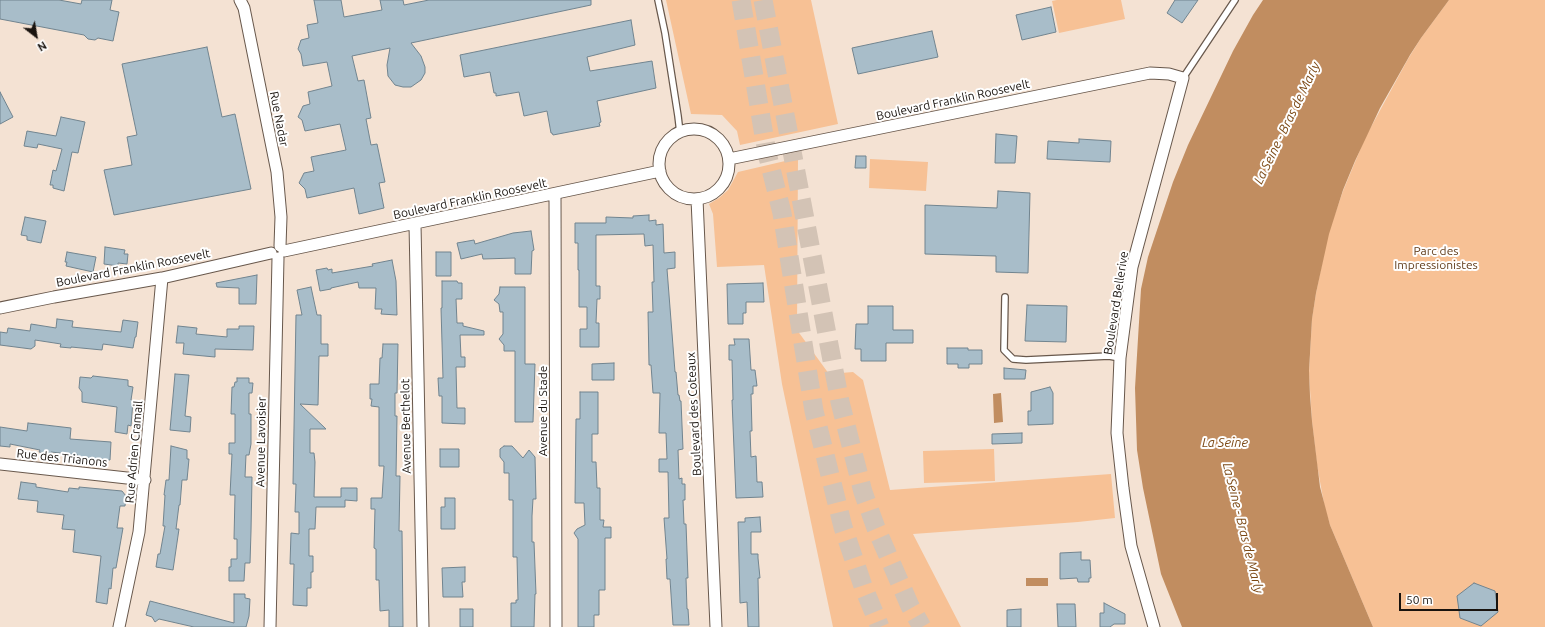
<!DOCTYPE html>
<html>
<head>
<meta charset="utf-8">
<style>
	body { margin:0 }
	#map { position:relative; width:1545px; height:627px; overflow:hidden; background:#f4e2d3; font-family:Ubuntu,sans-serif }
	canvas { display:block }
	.north { position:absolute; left:16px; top:16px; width:40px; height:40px; -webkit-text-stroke:3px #fff; paint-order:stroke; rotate:149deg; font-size:11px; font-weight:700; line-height:16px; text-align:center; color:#19130e }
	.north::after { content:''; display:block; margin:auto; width:14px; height:18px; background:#19130e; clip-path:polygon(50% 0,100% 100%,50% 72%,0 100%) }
	.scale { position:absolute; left:1399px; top:593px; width:99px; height:18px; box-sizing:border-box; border:2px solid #19130e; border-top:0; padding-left:5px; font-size:12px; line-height:14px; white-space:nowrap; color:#19130e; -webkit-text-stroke:3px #fff; paint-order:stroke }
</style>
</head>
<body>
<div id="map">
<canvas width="1545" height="627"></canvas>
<div class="north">N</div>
<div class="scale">50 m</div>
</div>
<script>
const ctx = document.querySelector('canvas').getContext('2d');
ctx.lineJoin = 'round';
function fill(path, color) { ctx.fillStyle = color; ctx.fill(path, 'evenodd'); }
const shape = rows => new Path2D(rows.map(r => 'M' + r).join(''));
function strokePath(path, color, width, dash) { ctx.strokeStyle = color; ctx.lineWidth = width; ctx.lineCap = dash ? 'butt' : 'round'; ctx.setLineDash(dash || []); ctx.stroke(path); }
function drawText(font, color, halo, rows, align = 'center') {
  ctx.font = font + ' Ubuntu,sans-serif'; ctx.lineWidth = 4; ctx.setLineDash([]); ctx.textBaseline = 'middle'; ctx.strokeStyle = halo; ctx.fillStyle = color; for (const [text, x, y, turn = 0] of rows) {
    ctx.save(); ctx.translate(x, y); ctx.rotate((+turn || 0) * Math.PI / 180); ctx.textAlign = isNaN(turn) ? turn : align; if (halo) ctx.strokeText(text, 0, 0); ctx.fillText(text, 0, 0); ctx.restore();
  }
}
const green = shape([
	[666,0,811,0,838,124,740,145,737,131,722,115,691,114],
	[1057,0,1121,0,1125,19,1059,33,1052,1],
	[1449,0,1545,0,1545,627,1373,627,1330,525,1325,509,1317,465,1312,421,1309,373,1312,318,1316,293,1328,234,1343,191,1365,138,1408,59,1421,38],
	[798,158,797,330,829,374,853,372,863,380,890,490,1111,474,1115,518,1078,522,913,534,961,627,833,627,782,384,764,265,717,267,713,214,709,204,719,198,728,190,738,172],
	[870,159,928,162,926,191,869,188],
	[994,449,995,481,924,483,923,451]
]);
const water = shape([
	[1263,0,1449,0,1421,38,1410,55,1380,108,1355,161,1343,190,1329,234,1316,293,1312,319,1309,371,1310,396,1312,421,1320,487,1330,525,1373,627,1182,627,1161,574,1143,488,1137,450,1135,388,1141,289,1148,257,1173,182,1188,145,1233,51,1253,15],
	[1001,393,1003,422,994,423,993,394],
	[1026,578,1048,578,1048,586,1026,586]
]);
const building = shape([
	[0,0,59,0,81,4,82,0,112,0,110,10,119,12,113,41,98,38,95,40,88,39,84,35,0,19,0,0],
	[314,0,341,0,344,17,382,10,380,0,403,0,404,5,429,0,591,0,591,5,411,43,421,56,425,67,425,73,421,80,411,87,403,87,395,85,388,76,387,65,390,48,352,56,358,81,364,80,371,118,366,119,371,145,377,144,385,182,379,183,384,208,359,214,354,188,307,198,305,189,299,183,304,173,314,171,311,157,346,150,340,124,305,131,302,120,298,117,303,106,310,104,308,92,332,86,327,62,303,66,301,54,298,49,301,40,309,38,307,25,318,23,314,0],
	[1175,0,1198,0,1182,23,1167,13,1175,0],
	[1051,7,1056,32,1022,40,1016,15,1051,7],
	[631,20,635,45,587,57,590,71,652,61,656,88,597,101,601,122,599,123,600,126,553,135,552,133,551,133,547,111,524,116,519,92,496,96,496,93,494,93,490,72,464,77,460,55,631,20],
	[932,31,938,57,858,74,852,48,932,31],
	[207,47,222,117,235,114,251,189,114,215,104,170,132,165,127,137,137,135,122,64,207,47],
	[0,92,13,117,0,124,0,92],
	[61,117,85,122,78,153,72,152,64,191,53,188,53,185,50,185,53,170,56,171,62,149,38,144,37,148,24,146,27,131,56,136,61,117],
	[996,134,1017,136,1015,163,995,163,996,134],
	[1079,139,1111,141,1110,162,1047,159,1048,141,1079,143,1079,139],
	[856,156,866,156,866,168,855,168,856,156],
	[998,191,1030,193,1028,273,996,272,996,256,925,254,925,205,997,208,998,191],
	[649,215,649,221,656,220,656,225,663,224,664,253,675,252,675,268,667,269,675,372,676,372,678,395,679,395,680,401,681,401,683,449,678,450,679,479,682,478,682,484,685,484,685,500,683,500,684,524,686,524,688,578,686,578,687,609,688,609,689,625,673,625,670,579,667,579,666,559,667,559,664,518,669,518,668,472,659,472,659,459,667,459,666,433,659,433,660,393,653,393,651,365,649,365,648,312,653,312,652,282,654,282,653,245,645,246,644,234,596,235,596,286,600,286,600,299,597,299,596,323,599,323,599,347,580,347,580,329,587,329,587,307,579,307,579,270,578,270,578,243,575,243,575,223,606,223,606,217,633,218,633,216,649,215],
	[25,217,46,221,41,243,27,240,27,236,21,235,25,217],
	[531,231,534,250,532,251,531,274,515,274,515,258,483,259,482,254,461,259,457,243,474,240,475,244,513,233,531,231],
	[105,247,125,250,124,254,128,254,127,264,118,263,118,266,104,264,105,247],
	[67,252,96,257,93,272,66,266,67,262,65,262,67,252],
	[436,252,451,252,451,276,436,276,436,252],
	[392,260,396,281,397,315,381,314,382,309,375,309,376,288,359,288,358,282,331,288,331,289,320,291,316,270,327,268,328,270,332,269,332,273,373,266,372,264,392,260],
	[257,275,256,304,239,304,239,288,217,287,216,283,257,275],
	[442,281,457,281,458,283,462,283,462,299,456,299,457,323,463,323,463,326,484,331,484,335,460,335,461,357,465,357,465,367,456,367,457,408,465,408,465,424,442,423,442,396,439,396,438,378,443,378,441,308,442,308,442,281],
	[763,283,764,302,746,302,746,313,743,313,743,324,728,324,727,284,763,283],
	[311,287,317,315,321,315,321,344,328,344,328,356,319,356,318,405,300,404,326,429,310,429,310,453,314,453,315,462,314,497,341,497,341,488,357,488,357,501,345,500,345,507,316,507,315,529,309,529,309,556,313,556,313,572,311,572,311,588,307,588,307,606,293,605,294,564,290,564,291,533,299,534,299,512,295,512,296,484,293,484,296,315,302,315,297,290,311,287],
	[500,287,525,287,525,364,535,364,533,422,515,422,515,351,504,351,504,345,499,339,503,334,503,312,500,312,499,304,494,300,499,294,500,287],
	[1027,305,1067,306,1066,342,1025,341,1027,305],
	[868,306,893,306,893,330,913,330,913,343,886,343,886,361,861,361,861,349,855,349,856,324,868,324,868,306],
	[57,319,73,321,72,327,121,332,123,320,138,322,136,337,135,337,133,348,103,344,102,350,71,347,71,348,60,347,61,344,35,340,35,346,31,349,0,345,0,332,7,333,8,328,30,331,31,324,56,328,57,319],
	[178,326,197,328,196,334,227,337,227,329,239,329,239,326,254,326,253,350,215,349,215,357,183,354,184,343,176,343,178,326],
	[734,339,749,339,751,370,755,370,757,386,753,386,753,394,751,394,752,431,750,431,751,457,756,456,757,482,762,482,763,497,736,498,732,400,733,400,732,360,729,360,729,345,735,345,734,339],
	[383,344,398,344,397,393,395,393,395,416,397,416,396,476,400,476,399,531,402,531,403,627,389,627,389,610,380,611,379,580,376,580,376,549,374,548,375,509,371,509,371,498,382,498,384,466,379,466,379,407,371,406,372,399,370,399,370,384,379,384,380,358,382,358,383,344],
	[947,348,968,348,968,350,982,350,982,364,969,364,969,368,958,368,958,364,947,364,947,348],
	[614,363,614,380,592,380,592,364,614,363],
	[1004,368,1026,370,1025,379,1004,379,1004,368],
	[175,374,189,375,185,416,191,417,190,432,170,430,175,374],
	[93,376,128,380,128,386,133,387,131,400,133,401,131,426,128,425,127,434,115,432,117,407,82,402,82,392,79,388,80,377,91,378,93,376],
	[237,378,249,378,249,383,253,383,252,393,249,393,249,414,251,414,251,444,249,455,246,455,245,477,252,477,251,531,250,563,245,563,244,581,229,581,229,567,231,567,231,559,237,559,237,539,234,539,235,495,230,495,232,454,229,454,229,443,235,443,235,414,231,414,232,387,234,387,235,382,237,382,237,378],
	[1050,387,1053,393,1053,424,1028,425,1028,411,1031,411,1031,392,1050,387],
	[580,392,598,392,598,434,592,434,592,462,596,462,597,488,600,488,600,520,604,520,603,527,611,527,611,538,605,538,605,590,599,590,599,615,594,615,594,627,578,627,578,539,574,533,577,529,585,525,584,503,575,503,576,419,580,419,580,392],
	[28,423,71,428,70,439,111,442,110,460,78,457,78,455,51,452,51,454,39,452,40,450,10,444,10,447,0,446,0,427,27,431,28,423],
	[1022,433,1022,443,992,444,992,434,1022,433],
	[171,446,187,450,187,459,189,459,187,480,182,480,180,505,179,505,176,529,179,529,173,570,156,567,158,554,160,554,165,526,163,526,165,495,164,495,166,480,169,480,171,446],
	[504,446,512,446,523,458,529,450,535,457,536,499,533,499,532,516,532,542,534,542,536,594,535,594,534,627,511,627,511,603,516,603,516,600,518,600,517,557,513,557,513,500,509,500,509,473,504,473,504,462,500,457,500,449,504,446],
	[440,449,459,449,459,467,440,467,440,449],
	[21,482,36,484,36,487,68,492,69,488,79,489,79,487,122,491,126,496,125,506,120,506,117,528,123,528,116,568,113,568,111,589,109,588,107,604,96,602,101,556,73,552,75,530,62,529,64,515,37,512,38,501,18,499,21,482],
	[445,498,455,498,455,529,441,529,441,507,445,507,445,498],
	[760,517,761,532,751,532,751,554,758,554,758,558,760,578,758,578,759,627,748,627,747,602,740,603,738,522,745,522,745,518,760,517],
	[1081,552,1081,560,1090,560,1091,578,1089,578,1089,582,1078,582,1077,578,1060,579,1060,553,1081,552],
	[465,567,465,582,462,582,463,597,443,597,442,568,465,567],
	[1474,583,1495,591,1498,612,1481,626,1460,618,1457,596,1474,583],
	[234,594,245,594,245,598,250,599,249,616,246,627,194,627,159,619,155,622,152,617,146,615,150,601,234,623,234,594],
	[1104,603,1125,614,1125,624,1114,624,1110,627,1100,627,1100,613,1104,613,1104,603],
	[1057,604,1075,604,1076,627,1058,627,1057,604],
	[460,609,473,609,473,627,460,627,460,609],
	[1021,609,1021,627,1007,627,1007,610,1021,609]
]);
const motorwayTunnel = shape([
	[741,0,767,153,782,213,814,411,843,527,863,586,880,627],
	[763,0,840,402,863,492,876,528,910,606,922,627]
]);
const service = shape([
	[658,0,665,33,678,116,680,133],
	[1183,78,1235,0],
	[1005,297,1004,350,1013,359,1026,360,1109,356,1120,358]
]);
const minor = shape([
	[240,0,244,8,277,172,281,217,280,246],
	'659 164a35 35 0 1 1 70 0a35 35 0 1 1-70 0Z',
	[729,159,1150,73,1169,74,1183,78,1132,267,1120,358,1117,433,1123,488,1131,546,1154,627],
	[555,194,556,627],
	[697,199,716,627],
	[415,224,423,627],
	[284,251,660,171],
	[0,308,54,297,162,278,271,253],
	[0,464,145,480],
	[119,627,139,532,162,278],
	[270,627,278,258]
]);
const streetNames = [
	["Boulevard Franklin Roosevelt",953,100,-12],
	["Rue Nadar",279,119,79],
	["Boulevard Franklin Roosevelt",470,199,-12],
	["Boulevard Franklin Roosevelt",133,268,-11],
	["Boulevard Bellerive",1116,303,-81],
	["Avenue du Stade",543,411,-90],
	["Boulevard des Coteaux",694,414,-93],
	["Avenue Berthelot",406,426,-91],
	["Avenue Lavoisier",261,442,-89],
	["Rue Adrien Cramail",134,452,-85],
	["Rue des Trianons",62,458,6]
];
const parkNames = [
	["Parc des",1436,251],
	["Impressionistes",1436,265]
];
const waterNames = [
	["La Seine - Bras de Marly",1287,123,-64],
	["La Seine",1225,443],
	["La Seine - Bras de Marly",1243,528,76]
];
fill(green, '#f7c195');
fill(water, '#c18d60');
fill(building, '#a8bdc9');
strokePath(building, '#71848f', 1);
strokePath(motorwayTunnel, '#d3c3b5', 19, [19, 10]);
strokePath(service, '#68584c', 8);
strokePath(minor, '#68584c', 13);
strokePath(service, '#fff', 5.5);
strokePath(minor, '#fff', 11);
drawText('12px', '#19130e', '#fff', streetNames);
drawText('12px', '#613c1a', '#fff', parkNames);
drawText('italic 13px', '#7b4814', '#fff', waterNames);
</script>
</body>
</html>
